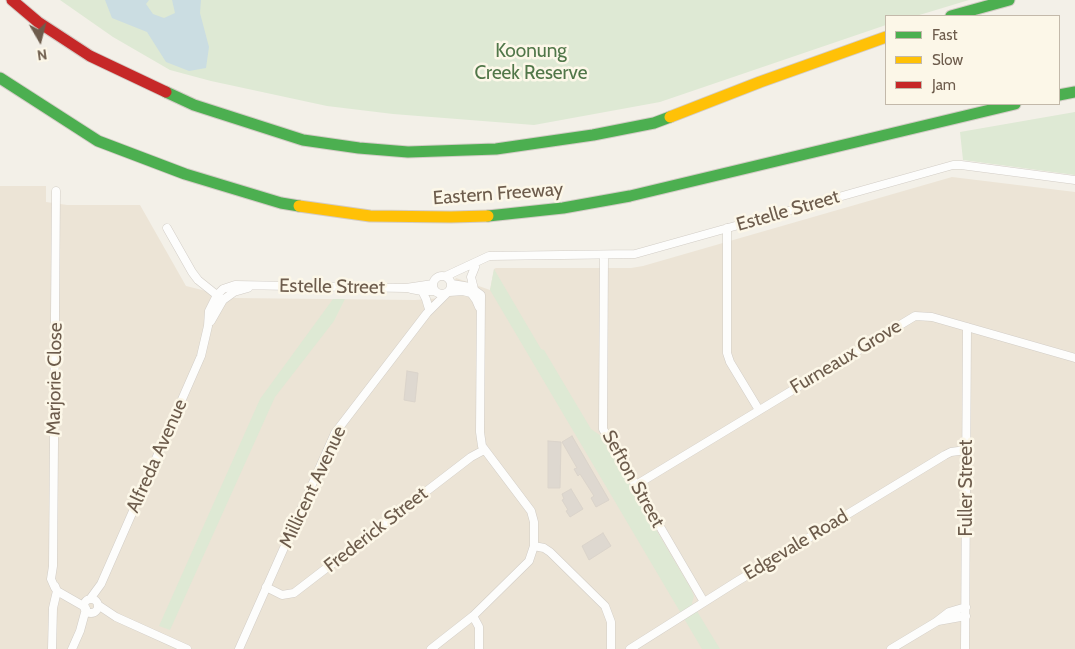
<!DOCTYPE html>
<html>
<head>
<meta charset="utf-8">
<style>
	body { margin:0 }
	#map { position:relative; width:1075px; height:649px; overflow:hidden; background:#f3f0e8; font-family:Cabin,sans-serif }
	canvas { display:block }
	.legend { position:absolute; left:885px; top:15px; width:175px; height:90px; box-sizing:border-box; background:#fcf7e8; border:1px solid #c3b9aa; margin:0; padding:6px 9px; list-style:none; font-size:15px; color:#6d5c4c }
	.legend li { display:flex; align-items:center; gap:10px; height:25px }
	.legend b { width:25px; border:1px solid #c3b9aa }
	.north { position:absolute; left:15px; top:15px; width:50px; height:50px; -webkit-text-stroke:4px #fcf7e8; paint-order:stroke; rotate:172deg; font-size:14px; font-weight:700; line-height:20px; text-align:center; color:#6d5c4c }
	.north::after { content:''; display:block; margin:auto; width:18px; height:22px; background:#6d5c4c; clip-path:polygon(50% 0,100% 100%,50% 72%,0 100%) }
</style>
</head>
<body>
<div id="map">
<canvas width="1075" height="649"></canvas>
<ul class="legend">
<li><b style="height:6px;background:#4caf50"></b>Fast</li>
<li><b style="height:6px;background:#ffc107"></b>Slow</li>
<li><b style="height:6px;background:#c62828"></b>Jam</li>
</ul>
<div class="north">N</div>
</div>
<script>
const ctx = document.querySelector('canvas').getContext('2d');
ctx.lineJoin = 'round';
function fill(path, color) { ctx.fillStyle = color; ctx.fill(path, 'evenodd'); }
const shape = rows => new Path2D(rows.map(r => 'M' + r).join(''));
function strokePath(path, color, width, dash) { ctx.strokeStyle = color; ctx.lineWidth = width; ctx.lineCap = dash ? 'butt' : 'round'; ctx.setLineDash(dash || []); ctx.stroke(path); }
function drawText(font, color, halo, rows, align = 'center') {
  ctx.font = font + ' Cabin,sans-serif'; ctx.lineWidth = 5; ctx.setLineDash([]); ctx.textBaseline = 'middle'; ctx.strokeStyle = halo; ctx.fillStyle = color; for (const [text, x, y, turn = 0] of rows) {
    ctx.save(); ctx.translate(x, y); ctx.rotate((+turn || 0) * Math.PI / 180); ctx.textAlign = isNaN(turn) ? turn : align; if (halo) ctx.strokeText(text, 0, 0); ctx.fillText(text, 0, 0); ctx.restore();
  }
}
const residential = shape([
	[952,177,1075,192,1075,649,0,649,0,186,46,186,46,202,67,205,140,205,186,286,234,298,415,300,442,298,456,278,490,290,494,269,496,268,631,268,643,266]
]);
const green = shape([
	[60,0,969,0,916,16,886,16,886,25,660,102,534,125,393,114,327,106,211,81,170,70,113,37],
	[1075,112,1075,175,963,160,960,132],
	[494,269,541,349,544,350,591,429,601,436,691,589,694,596,692,603,720,649,702,649,490,290],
	[333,299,345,299,334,321,275,397,170,630,159,626,260,399]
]);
const water = shape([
	[105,0,149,0,146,4,153,14,164,18,175,13,172,0,201,0,200,13,209,47,206,68,189,71,166,62,147,32,112,18]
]);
const building = shape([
	[407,371,418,373,415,402,404,400,407,371],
	[572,436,609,500,596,507,591,498,594,496,580,474,578,476,574,469,577,468,562,442,572,436],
	[548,441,561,442,560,488,548,488,548,441],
	[571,489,583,509,570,517,566,511,568,510,562,500,564,499,562,494,571,489],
	[603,533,611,546,589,560,582,546,603,533]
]);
const street = shape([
	[167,228,192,272,198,280,223,300],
	[727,228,727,353,730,362,759,410],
	[604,255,603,429,704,602],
	'433 285a9 9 0 1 1 18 0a9 9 0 1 1-18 0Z',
	[446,276,489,256,635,254,953,165,961,165,1075,180],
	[452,284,470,287,481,295,480,432,482,446,531,511,534,522,534,546,529,561,473,616,479,627,479,649],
	[411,289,422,291,435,291],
	[474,289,471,277,475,267],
	[422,291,426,299,429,309],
	[449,292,463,291,471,293,476,300,479,307],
	[211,321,223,300,234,292,248,288],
	[636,485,915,316,932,317,1075,358],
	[534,546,544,548,550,552,605,606,611,622,611,649],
	[266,587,282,595,294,593,471,457,484,450],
	[55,588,51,579,53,566,56,191],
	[57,591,85,607],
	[90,599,101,584,201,356,208,326,209,311,217,295,223,289,235,285,406,288,433,284],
	'84 606a7 7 0 1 1 14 0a7 7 0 1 1-14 0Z',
	[98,605,116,617,187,649],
	[938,621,966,616],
	[52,649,53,608,57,591,55,586],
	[72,649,80,631,86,609],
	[239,649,335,433,427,313,446,294],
	[431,649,473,616],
	[630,649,736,582,945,455,951,452,966,450],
	[891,649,936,622,949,612,966,607],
	[965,649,967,327]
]);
const fast = shape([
	[951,16,1009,0],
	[0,78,98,141,185,174,281,203,299,206],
	[166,92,194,105,303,140,359,148,408,152,496,149,593,135,654,123,670,117],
	[1059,95,1075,92],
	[488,216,563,208,630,196,1015,104]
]);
const slow = shape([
	[670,117,760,82,886,37],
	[299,206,370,216,451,217,488,216]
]);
const jam = shape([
	[12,0,38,22,90,56,166,92]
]);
const parkNames = [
	["Koonung",531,51],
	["Creek Reserve",531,73]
];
const streetNames = [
	["Eastern Freeway",498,194,-4],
	["Estelle Street",788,211,-16],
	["Estelle Street",332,287,1],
	["Furneaux Grove",846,357,-31],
	["Marjorie Close",55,379,-89],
	["Alfreda Avenue",157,456,-66],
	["Sefton Street",633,479,61],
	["Millicent Avenue",313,487,-65],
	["Fuller Street",966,488,-90],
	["Frederick Street",376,530,-38],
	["Edgevale Road",796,545,-31]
];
fill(residential, '#ece4d6');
fill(green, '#dee9d4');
fill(water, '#cbdde2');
fill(building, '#ded8d0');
strokePath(building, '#dbd4cb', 1);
strokePath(street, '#d2cdc6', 9);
strokePath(fast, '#d3ccc6', 13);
strokePath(slow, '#d3ccc6', 13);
strokePath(jam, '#d3ccc6', 13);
strokePath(street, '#fdfdfc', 8);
strokePath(fast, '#4caf50', 11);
strokePath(slow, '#ffc107', 11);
strokePath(jam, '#c62828', 11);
drawText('19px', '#517749', '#fcf7e8', parkNames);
drawText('19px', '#6d5c4c', '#fcf7e8', streetNames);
</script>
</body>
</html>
